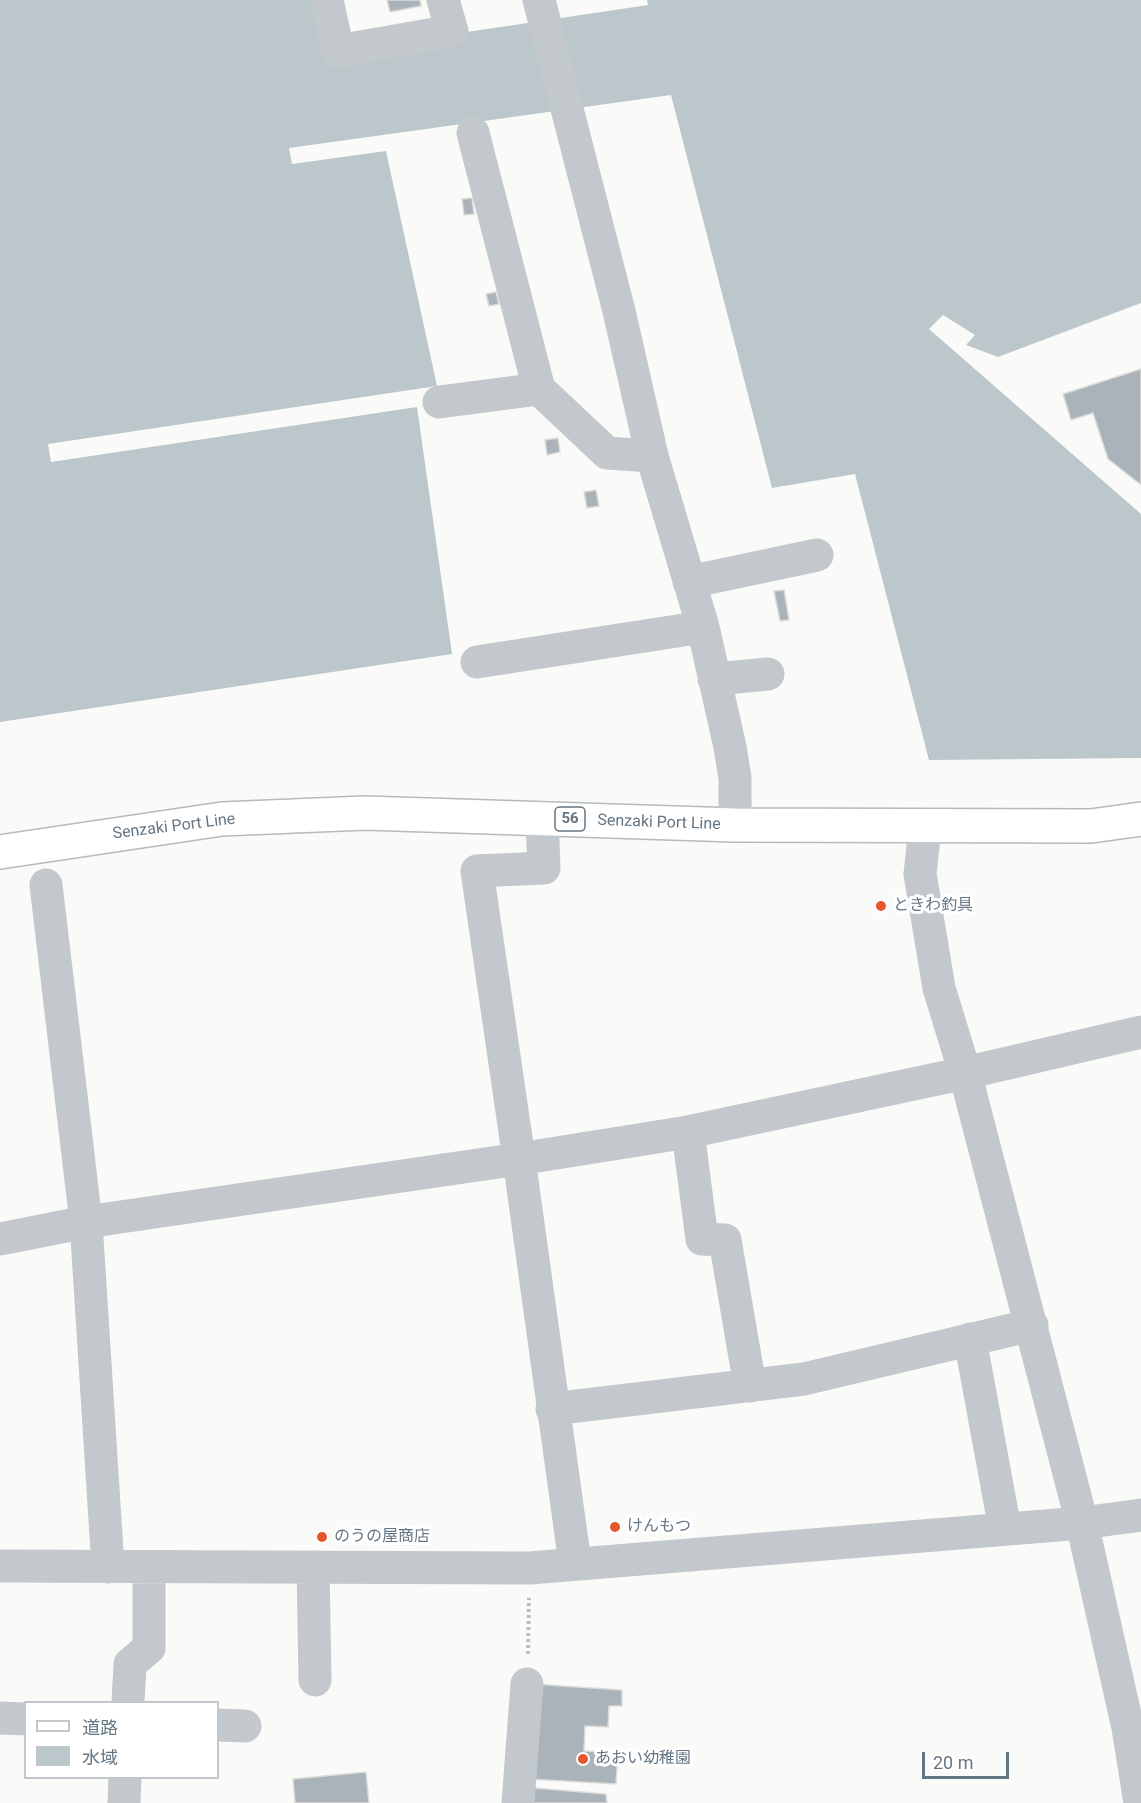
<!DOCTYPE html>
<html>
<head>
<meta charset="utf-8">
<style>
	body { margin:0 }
	#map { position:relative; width:1141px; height:1803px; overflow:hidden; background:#fafaf8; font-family:Roboto,"Noto Sans JP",sans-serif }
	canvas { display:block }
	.legend { position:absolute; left:24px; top:1701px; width:195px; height:78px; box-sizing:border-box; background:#fff; border:2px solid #c1c8cd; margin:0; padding:8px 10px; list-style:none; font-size:18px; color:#657683 }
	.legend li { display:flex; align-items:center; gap:12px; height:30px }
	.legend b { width:30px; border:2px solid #c1c8cd }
	.scale { position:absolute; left:922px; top:1752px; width:87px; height:27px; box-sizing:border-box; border:3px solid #657683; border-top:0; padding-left:8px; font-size:18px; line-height:21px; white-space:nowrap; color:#657683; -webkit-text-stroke:4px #fff; paint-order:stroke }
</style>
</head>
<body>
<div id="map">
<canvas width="1141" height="1803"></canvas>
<ul class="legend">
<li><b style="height:8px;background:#fff"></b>道路</li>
<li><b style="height:16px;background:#bbc7cb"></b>水域</li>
</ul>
<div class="scale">20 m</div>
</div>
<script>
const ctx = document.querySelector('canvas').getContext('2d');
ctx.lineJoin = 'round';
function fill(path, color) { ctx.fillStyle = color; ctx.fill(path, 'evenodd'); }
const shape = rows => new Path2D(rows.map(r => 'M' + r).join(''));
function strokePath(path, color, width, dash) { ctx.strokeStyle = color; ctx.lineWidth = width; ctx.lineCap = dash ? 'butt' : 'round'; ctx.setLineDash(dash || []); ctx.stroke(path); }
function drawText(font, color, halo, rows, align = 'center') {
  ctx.font = font + ' Roboto,"Noto Sans JP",sans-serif'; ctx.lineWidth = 6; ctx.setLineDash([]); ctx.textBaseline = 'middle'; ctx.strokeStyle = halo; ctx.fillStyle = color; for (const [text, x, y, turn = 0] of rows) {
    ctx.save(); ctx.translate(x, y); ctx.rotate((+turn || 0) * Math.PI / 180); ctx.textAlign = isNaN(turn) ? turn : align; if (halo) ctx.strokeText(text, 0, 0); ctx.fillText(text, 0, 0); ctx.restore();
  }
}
const water = shape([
	[0,0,314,0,326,53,648,5,647,0,1141,0,1141,303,998,357,966,345,975,335,943,315,929,329,1141,514,1141,758,929,760,855,474,772,488,671,95,289,148,292,164,386,151,437,386,48,444,51,462,417,407,452,654,0,722]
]);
const building = shape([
	[387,0,420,0,421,6,390,12,387,0],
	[472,198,474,214,464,215,462,199,472,198],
	[496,292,499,304,489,306,486,294,496,292],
	[1141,369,1141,485,1108,459,1093,413,1071,420,1063,394,1141,369],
	[558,438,560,452,547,455,545,440,558,438],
	[596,490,599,506,587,508,584,492,596,490],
	[784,590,789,620,780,621,774,591,784,590],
	[533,1684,622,1690,622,1706,609,1706,608,1727,585,1726,584,1751,618,1753,616,1784,528,1779,533,1684],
	[366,1772,369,1803,295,1803,293,1779,366,1772],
	[534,1788,606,1794,607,1803,532,1803,534,1788]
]);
const path = shape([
	[528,1654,529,1598]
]);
const minor = shape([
	[327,0,338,51,452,31,443,0],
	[539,0,619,311,652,456,703,627,730,747,735,778,735,825],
	[473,133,539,389,607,453,652,456],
	[439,402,539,389],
	[689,582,817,555],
	[477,662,703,627],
	[714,679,768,674],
	[542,818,544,868,477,871,519,1159,575,1563],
	[925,827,920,874,939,988,965,1073,1082,1523,1128,1728,1140,1803],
	[46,885,86,1222,108,1567],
	[688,1132,702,1239,725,1240,750,1386],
	[0,1239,86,1222,519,1159,688,1132,965,1073,1141,1032],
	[970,1339,1005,1529],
	[552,1409,804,1379,1032,1325],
	[0,1566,530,1568,1082,1523,1141,1515],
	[313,1567,315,1680],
	[128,1702,130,1664,149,1648,149,1567],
	[0,1718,26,1719],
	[218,1725,245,1726],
	[124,1803,125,1778],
	[518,1803,527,1684]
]);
const major = shape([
	[0,852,222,819,365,813,735,825,1091,826,1141,819]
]);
const markers = [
	[881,906,6,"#e4572e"],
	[615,1527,6,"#e4572e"],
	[322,1537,6,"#e4572e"],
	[583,1759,6,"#e4572e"]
];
const shields = [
	[570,819,30]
];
const shieldNames = [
	["56",570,819]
];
const streetNames = [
	["Senzaki Port Line",659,823,2],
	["Senzaki Port Line",174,827,-7]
];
const poiNames = [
	["ときわ釣具",893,906],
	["けんもつ",627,1527],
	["のうの屋商店",334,1537],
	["あおい幼稚園",595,1759]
];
fill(water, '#bbc7cb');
fill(building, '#aab3b9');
strokePath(building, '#dcdcda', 1.5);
strokePath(major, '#b5babe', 36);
strokePath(path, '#bbbfc2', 4, [3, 3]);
strokePath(minor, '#c3c8cc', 33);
strokePath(major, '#fff', 33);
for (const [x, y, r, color] of markers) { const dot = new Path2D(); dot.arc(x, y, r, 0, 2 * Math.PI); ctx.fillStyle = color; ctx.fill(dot); strokePath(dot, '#fff', 2); }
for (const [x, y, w] of shields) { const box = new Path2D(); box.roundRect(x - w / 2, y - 12, w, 24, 4.5); ctx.fillStyle = '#fff'; ctx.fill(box); strokePath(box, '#657683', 1.5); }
drawText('bold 15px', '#657683', null, shieldNames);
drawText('16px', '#657683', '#fff', streetNames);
drawText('16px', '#657683', '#fff', poiNames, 'left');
</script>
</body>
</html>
